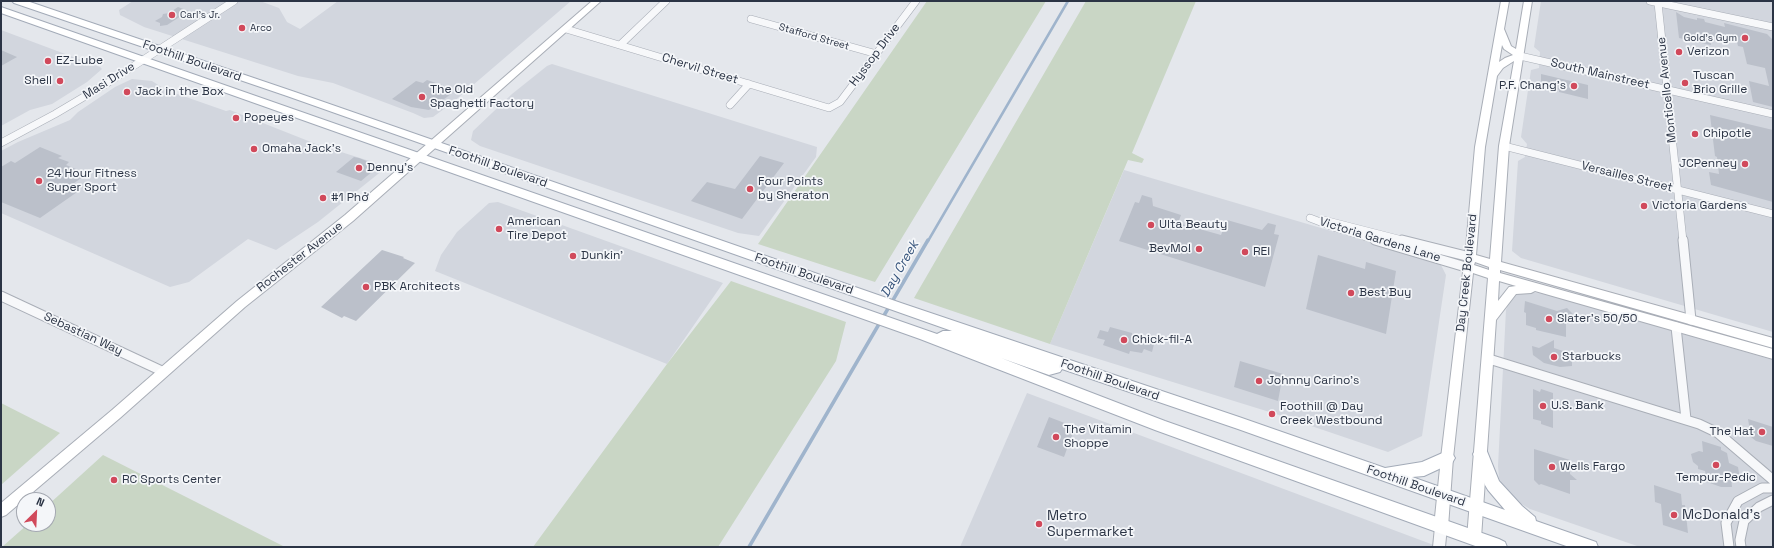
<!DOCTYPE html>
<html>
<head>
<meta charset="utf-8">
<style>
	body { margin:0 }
	#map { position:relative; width:1774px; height:548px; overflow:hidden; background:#e4e7ec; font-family:"Space Grotesk",sans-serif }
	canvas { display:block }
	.frame { position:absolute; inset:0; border:2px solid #2b3445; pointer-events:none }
	.north { position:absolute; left:16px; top:492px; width:40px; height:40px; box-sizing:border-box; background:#f4f6f9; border:1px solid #a4a8b1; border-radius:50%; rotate:24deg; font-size:11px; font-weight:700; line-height:16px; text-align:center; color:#2b3445 }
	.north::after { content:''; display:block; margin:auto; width:14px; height:18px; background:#d1495b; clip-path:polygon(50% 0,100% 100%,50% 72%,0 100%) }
</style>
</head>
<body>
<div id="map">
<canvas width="1774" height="548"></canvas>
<div class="frame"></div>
<div class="north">N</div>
</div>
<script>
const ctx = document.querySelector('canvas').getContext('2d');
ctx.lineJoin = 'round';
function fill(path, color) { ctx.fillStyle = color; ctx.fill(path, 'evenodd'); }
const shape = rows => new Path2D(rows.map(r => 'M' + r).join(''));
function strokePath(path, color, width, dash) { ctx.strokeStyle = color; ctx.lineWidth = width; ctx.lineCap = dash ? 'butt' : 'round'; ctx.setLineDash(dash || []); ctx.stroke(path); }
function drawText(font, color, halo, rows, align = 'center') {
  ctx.font = font + ' "Space Grotesk",sans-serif'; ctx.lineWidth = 3.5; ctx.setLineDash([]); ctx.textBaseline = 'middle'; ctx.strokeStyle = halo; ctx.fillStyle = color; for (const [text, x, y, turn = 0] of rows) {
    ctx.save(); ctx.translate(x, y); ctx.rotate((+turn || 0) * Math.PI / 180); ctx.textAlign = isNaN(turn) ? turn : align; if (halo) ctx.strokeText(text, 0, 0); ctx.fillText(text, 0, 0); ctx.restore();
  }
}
const built = shape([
	[133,1,260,1,279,8,287,22,300,29,338,1,571,1,452,103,433,117,424,118,413,113,333,83,298,76,144,27,120,15,119,10],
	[1541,1,1773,1,1773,332,1521,258,1512,251,1518,161,1525,157,1527,144,1521,137,1531,70,1539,68,1540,52,1534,47],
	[1,30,100,67,102,69,87,82,52,104,30,110,1,126],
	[552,64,817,147,816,157,759,236,738,233,480,146,471,140,473,131,512,94,547,66],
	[132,79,152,81,166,90,226,111,230,110,316,144,382,165,383,170,318,222,276,250,248,239,189,282,170,287,1,213,1,151,18,142,70,120,78,112,115,87],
	[1124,170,1440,263,1446,275,1422,436,1388,452,1276,414,1050,344],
	[498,202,723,283,667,364,435,271,441,255,457,232,489,203],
	[1524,292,1547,294,1773,360,1773,547,1640,547,1530,509,1518,502,1504,488,1499,478,1498,466,1506,310,1509,301,1513,296],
	[1027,393,1439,547,960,547]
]);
const green = shape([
	[927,1,1046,1,875,282,758,244],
	[1086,1,1196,1,1132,153,1144,159,1142,163,1128,160,1050,344,914,298],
	[731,281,846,322,836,361,718,547,533,547,667,364],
	[1,403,60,433,1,485],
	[103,455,285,547,2,547,28,524,48,524,48,505]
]);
const streamFar1 = shape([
	[928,241,1068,1]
]);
const stream = shape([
	[749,547,928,240]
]);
const building = shape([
	[178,7,189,11,167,25,160,26,160,23,155,21,162,17,163,14,169,13],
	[1676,12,1684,17,1697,20,1697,18,1704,19,1705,22,1725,27,1724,23,1767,34,1773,40,1773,107,1753,102,1749,81,1769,86,1765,68,1747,64,1743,47,1738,46,1737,42,1710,36,1711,45,1679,38],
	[1,50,17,57,1,66],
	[1541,74,1588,85,1588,99,1559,92,1559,90,1554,89,1555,86,1541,83],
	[427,80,442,85,438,88,444,90,442,92,451,94,429,110,411,107,392,99,416,81,423,83],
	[1710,115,1773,130,1773,202,1711,185,1709,172,1719,174,1717,157,1715,156],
	[40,147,62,156,58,158,69,162,66,165,76,169,73,171,84,176,70,186,80,190,40,218,1,202,1,167,11,161,15,163],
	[760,156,784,163,742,219,691,201,707,182,735,189],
	[354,157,359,158,379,166,361,181,336,172],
	[1142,195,1152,198,1153,206,1181,215,1178,223,1221,235,1227,220,1262,230,1268,223,1276,225,1274,234,1279,235,1265,287,1119,241,1135,202,1139,203],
	[382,250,404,257,403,258,415,263,356,321,344,316,342,318,321,307],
	[1318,255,1365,269,1366,262,1396,271,1386,334,1306,309],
	[1525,301,1557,311,1567,308,1576,317,1566,321,1566,337,1536,330,1536,328,1526,325,1526,313,1524,312],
	[1110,327,1132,333,1132,334,1144,338,1143,341,1154,344,1152,352,1144,349,1142,353,1130,351,1129,354,1103,345,1105,340,1097,338,1100,330,1108,332],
	[1554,340,1554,348,1572,354,1572,366,1560,367,1544,363,1533,355,1532,346,1539,348],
	[1240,361,1283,374,1278,401,1234,387],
	[1533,389,1540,392,1541,389,1553,393,1553,428,1541,424,1541,421,1533,419],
	[1049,417,1075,427,1064,457,1037,447],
	[1748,419,1773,427,1773,446,1756,441,1751,437],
	[1702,441,1721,447,1721,450,1727,453,1729,463,1738,467,1740,479,1731,477,1732,487,1721,487,1707,482,1705,471,1698,469,1698,466,1693,462,1691,454,1699,451,1703,452],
	[1534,449,1570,460,1570,474,1577,480,1570,480,1570,494,1541,484,1539,485,1534,480],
	[1654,485,1681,494,1682,505,1685,505,1688,533,1663,525,1661,504,1655,502]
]);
const minorFar1 = shape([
	[1650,1,1773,27],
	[1658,3,1683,241],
	[751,19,877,54],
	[566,29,829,108,840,102,916,1],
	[620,45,666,1],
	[1520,56,1773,114],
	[730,105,749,84],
	[1,143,55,114,109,82,234,1],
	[1504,146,1773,214],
	[1310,218,1336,228,1379,241],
	[1324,220,1406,241]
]);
const minor = shape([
	[1375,240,1469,268],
	[1402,240,1470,257],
	[1683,240,1691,320],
	[1,296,164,372],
	[1676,327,1686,419],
	[1489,359,1699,424,1718,433,1773,480],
	[1729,547,1726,523,1738,501,1762,488,1773,488],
	[1741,547,1740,540,1744,521,1759,507,1773,500]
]);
const tertiary = shape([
	[1441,521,1445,523,1447,527,1445,547,1433,547,1435,527,1437,523,1441,521]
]);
const secondary = shape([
	[592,1,601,1,353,221,245,307,120,418,6,515,1,517,1,503,112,410,237,301,345,215,592,1],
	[1501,1,1509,1,1504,29,1511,46,1516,49,1524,1,1532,1,1509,146,1501,262,1773,338,1773,348,1500,270,1500,273,1773,349,1773,359,1535,291,1531,293,1516,294,1496,320,1481,538,1479,542,1474,544,1469,542,1467,538,1488,278,1473,273,1453,458,1448,527,1446,531,1441,533,1436,531,1434,527,1441,458,1466,247,1475,147,1501,1],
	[1502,45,1504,49,1513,55,1505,58,1499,62,1502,45],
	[1514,61,1499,146,1490,259,1476,255,1485,147,1497,76,1503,68,1514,61],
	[1475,262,1489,267,1489,270,1474,265,1475,262],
	[1499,281,1516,286,1509,287,1498,301,1499,281]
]);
const primary = shape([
	[12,1,27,1,295,92,901,303,1239,417,1385,468,1422,462,1447,451,1452,453,1455,458,1452,463,1424,476,1412,477,1505,510,1488,490,1485,485,1473,454,1476,449,1481,447,1486,449,1499,481,1522,506,1535,517,1536,521,1596,542,1598,547,1569,547,1238,429,1062,369,1060,372,1049,375,1001,358,1165,421,1499,539,1505,542,1507,547,1478,547,1155,430,920,339,1,13,1,7,937,334,943,331,952,331,287,96,14,3,12,1]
]);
const markers = [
	[172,15,4,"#d1495b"],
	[242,28,4,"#d1495b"],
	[1745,38,4,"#d1495b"],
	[1679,52,4,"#d1495b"],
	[48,61,4,"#d1495b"],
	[60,81,4,"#d1495b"],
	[1685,83,4,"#d1495b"],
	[1574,86,4,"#d1495b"],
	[127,92,4,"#d1495b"],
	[422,97,4,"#d1495b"],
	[236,118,4,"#d1495b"],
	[1695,134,4,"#d1495b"],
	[254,149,4,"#d1495b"],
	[1745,164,4,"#d1495b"],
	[359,168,4,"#d1495b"],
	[39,181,4,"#d1495b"],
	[750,189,4,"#d1495b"],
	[323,198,4,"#d1495b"],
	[1644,206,4,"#d1495b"],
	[1151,225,4,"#d1495b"],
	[499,229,4,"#d1495b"],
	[1199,249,4,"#d1495b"],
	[1245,252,4,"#d1495b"],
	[573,256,4,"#d1495b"],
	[366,287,4,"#d1495b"],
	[1351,293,4,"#d1495b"],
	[1549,319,4,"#d1495b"],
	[1124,340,4,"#d1495b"],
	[1554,357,4,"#d1495b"],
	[1259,381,4,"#d1495b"],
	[1543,406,4,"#d1495b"],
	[1272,414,4,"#d1495b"],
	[1762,432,4,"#d1495b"],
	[1056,437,4,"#d1495b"],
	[1716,465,4,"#d1495b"],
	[1552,467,4,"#d1495b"],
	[114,480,4,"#d1495b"],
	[1674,515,4,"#d1495b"],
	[1039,524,4,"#d1495b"]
];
const farPoinames = [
	["Carl's Jr.",180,15],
	["Arco",250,28],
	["Gold's Gym",1737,38,"right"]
];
const farStreetnames = [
	["Stafford Street",814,37,16]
];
const poiNames = [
	["Verizon",1687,52],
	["EZ-Lube",56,61],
	["Tuscan",1693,76],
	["Brio Grille",1693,90],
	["Shell",52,81,"right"],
	["P.F. Chang's",1566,86,"right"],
	["The Old",430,90],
	["Spaghetti Factory",430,104],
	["Jack in the Box",135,92],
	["Popeyes",244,118],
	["Chipotle",1703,134],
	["Omaha Jack's",262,149],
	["JCPenney",1737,164,"right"],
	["Denny's",367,168],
	["24 Hour Fitness",47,174],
	["Super Sport",47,188],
	["Four Points",758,182],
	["by Sheraton",758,196],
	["#1 Phở",331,198],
	["Victoria Gardens",1652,206],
	["American",507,222],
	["Tire Depot",507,236],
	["Ulta Beauty",1159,225],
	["BevMo!",1191,249,"right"],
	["REI",1253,252],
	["Dunkin'",581,256],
	["PBK Architects",374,287],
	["Best Buy",1359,293],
	["Slater's 50/50",1557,319],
	["Chick-fil-A",1132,340],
	["Starbucks",1562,357],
	["Johnny Carino's",1267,381],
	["U.S. Bank",1551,406],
	["Foothill @ Day",1280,407],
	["Creek Westbound",1280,421],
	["The Vitamin",1064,430],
	["Shoppe",1064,444],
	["The Hat",1754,432,"right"],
	["Wells Fargo",1560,467],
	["Tempur-Pedic",1716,478,"center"],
	["RC Sports Center",122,480]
];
const streetNames = [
	["Hyssop Drive",875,55,-53],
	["Foothill Boulevard",192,61,19],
	["Chervil Street",700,69,17],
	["South Mainstreet",1600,74,13],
	["Masi Drive",109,81,-32],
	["Monticello Avenue",1667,90,-96],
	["Foothill Boulevard",498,167,19],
	["Versailles Street",1627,177,14],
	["Victoria Gardens Lane",1380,240,17],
	["Rochester Avenue",300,257,-38],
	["Day Creek Boulevard",1467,273,-84],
	["Foothill Boulevard",804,274,19],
	["Sebastian Way",83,334,25],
	["Foothill Boulevard",1110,380,19],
	["Foothill Boulevard",1416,486,19]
];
const waterNames = [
	["Day Creek",900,269,-60]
];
const nearPoinames = [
	["McDonald's",1682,515],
	["Metro",1047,516],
	["Supermarket",1047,532]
];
fill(built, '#d2d6de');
fill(green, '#c9d6c5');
strokePath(streamFar1, '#9fb4cc', 2.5);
strokePath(stream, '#9fb4cc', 3.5);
fill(building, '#bbc0ca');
strokePath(minorFar1, '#a9aeb7', 8);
strokePath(minor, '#a9aeb7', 11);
strokePath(tertiary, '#a9aeb7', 2);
strokePath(secondary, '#a9aeb7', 2);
strokePath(primary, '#a3abb8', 2);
strokePath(minorFar1, '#f7f8fa', 7);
strokePath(minor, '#f7f8fa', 9);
fill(tertiary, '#f7f8fa');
fill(secondary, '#fff');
fill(primary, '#fff');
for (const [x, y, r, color] of markers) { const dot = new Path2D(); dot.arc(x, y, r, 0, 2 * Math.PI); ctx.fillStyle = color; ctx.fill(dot); strokePath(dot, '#f4f6f9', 1.5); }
drawText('10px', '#2b3445', '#f4f6f9', farPoinames, 'left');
drawText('10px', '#2b3445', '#f4f6f9', farStreetnames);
drawText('12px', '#2b3445', '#f4f6f9', poiNames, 'left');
drawText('12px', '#2b3445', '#f4f6f9', streetNames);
drawText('italic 13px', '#34527a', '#f4f6f9', waterNames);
drawText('14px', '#2b3445', '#f4f6f9', nearPoinames, 'left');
</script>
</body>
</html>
